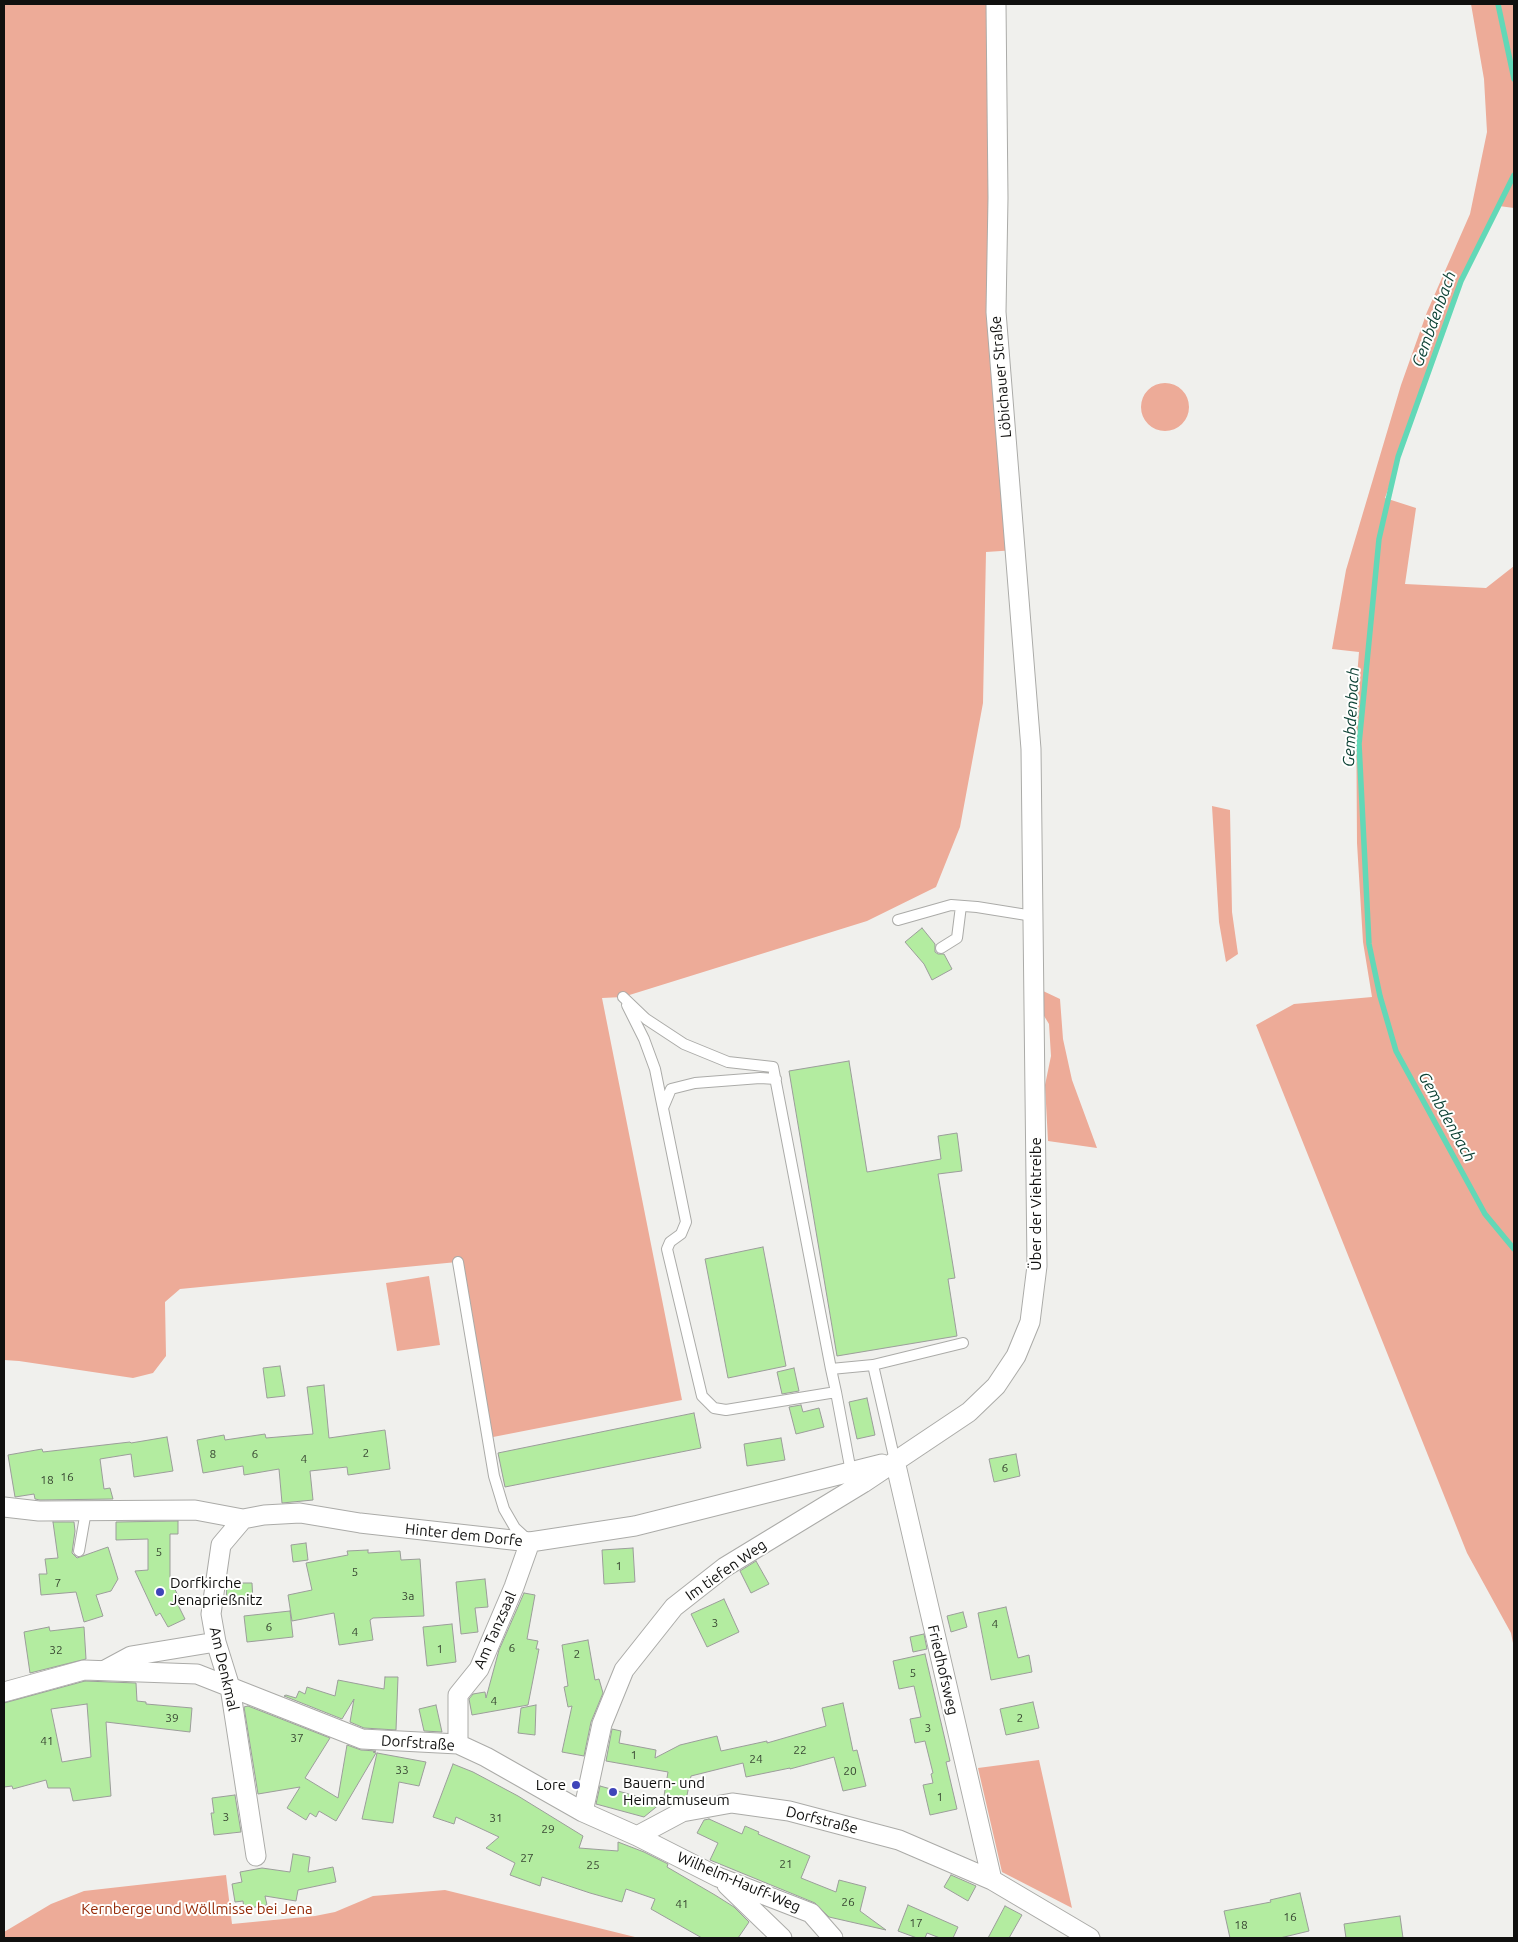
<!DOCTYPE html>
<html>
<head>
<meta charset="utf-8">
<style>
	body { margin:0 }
	#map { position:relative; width:1518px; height:1942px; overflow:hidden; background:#f0f0ed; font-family:Ubuntu,sans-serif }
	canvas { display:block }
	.frame { position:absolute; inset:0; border:5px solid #10100f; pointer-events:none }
</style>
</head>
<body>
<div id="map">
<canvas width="1518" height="1942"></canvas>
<div class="frame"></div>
</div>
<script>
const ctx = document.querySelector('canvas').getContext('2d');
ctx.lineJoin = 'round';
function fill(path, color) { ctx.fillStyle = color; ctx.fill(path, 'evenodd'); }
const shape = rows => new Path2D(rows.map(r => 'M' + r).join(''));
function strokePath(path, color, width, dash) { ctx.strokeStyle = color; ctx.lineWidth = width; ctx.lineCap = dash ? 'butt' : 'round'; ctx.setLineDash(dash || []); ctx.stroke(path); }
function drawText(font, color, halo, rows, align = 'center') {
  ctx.font = font + ' Ubuntu,sans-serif'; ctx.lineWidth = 4; ctx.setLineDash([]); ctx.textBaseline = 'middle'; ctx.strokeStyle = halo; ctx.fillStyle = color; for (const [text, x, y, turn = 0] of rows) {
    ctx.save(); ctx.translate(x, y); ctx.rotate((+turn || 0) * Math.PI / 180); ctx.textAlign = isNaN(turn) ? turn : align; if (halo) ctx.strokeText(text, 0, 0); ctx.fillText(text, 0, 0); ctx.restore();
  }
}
const green = shape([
	[4,4,996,4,998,198,1016,550,986,552,983,703,960,827,936,887,867,921,623,997,602,998,682,1400,488,1438,457,1262,180,1289,165,1302,166,1356,153,1373,133,1378,19,1361,4,1360],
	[1471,4,1514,4,1514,208,1499,206,1461,281,1385,498,1416,508,1405,584,1486,588,1514,566,1514,1648,1511,1633,1467,1553,1256,1025,1294,1004,1372,997,1363,942,1357,843,1356,689,1359,652,1332,649,1346,570,1401,385,1427,312,1470,214,1487,132,1484,79],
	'1141 407a24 24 0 1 1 48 0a24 24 0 1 1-48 0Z',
	[1212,806,1230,810,1232,912,1238,954,1226,962,1219,922],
	[1041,990,1060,999,1063,1039,1072,1080,1097,1148,1048,1141,1045,1085,1051,1056,1049,1024,1041,1011],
	[429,1276,440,1345,397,1351,386,1283],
	[1039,1760,1072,1908,1002,1872,978,1768],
	[226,1875,232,1924,315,1916,335,1912,373,1896,445,1890,639,1938,4,1938,4,1932,51,1904,84,1891]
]);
const stream = shape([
	[1498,4,1514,79],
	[1514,175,1461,281,1398,457,1379,539,1359,744,1369,944,1380,996,1396,1051,1485,1214,1514,1249]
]);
const building = shape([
	[922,928,935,944,935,952,938,954,944,954,952,969,932,980,924,964,905,942,922,928],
	[849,1061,867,1172,941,1159,938,1136,957,1133,962,1171,938,1174,955,1278,948,1279,957,1336,837,1356,789,1071,849,1061],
	[763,1247,786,1366,728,1378,705,1259,763,1247],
	[280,1366,285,1396,267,1398,263,1368,280,1366],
	[794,1368,799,1391,782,1394,777,1372,794,1368],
	[324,1385,329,1438,385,1430,390,1469,348,1475,347,1467,310,1471,313,1500,282,1503,279,1469,244,1475,243,1466,203,1473,197,1440,224,1435,225,1440,265,1434,266,1438,313,1434,307,1387,324,1385],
	[867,1398,875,1435,857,1439,849,1402,867,1398],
	[801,1405,803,1412,819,1408,824,1427,796,1434,789,1407,801,1405],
	[694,1413,701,1448,505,1487,498,1453,694,1413],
	[167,1437,173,1471,134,1477,131,1454,100,1459,104,1489,110,1488,113,1499,40,1500,35,1499,34,1494,15,1497,8,1455,42,1449,43,1452,130,1442,131,1443,167,1437],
	[781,1438,785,1460,747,1466,744,1444,781,1438],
	[1016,1454,1020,1476,994,1482,989,1459,1016,1454],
	[178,1521,178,1534,170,1534,170,1580,182,1603,178,1605,185,1619,168,1627,160,1613,156,1616,135,1571,148,1570,148,1539,116,1540,116,1522,178,1521],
	[53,1522,74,1522,75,1531,72,1553,77,1558,108,1547,118,1579,111,1591,96,1595,103,1616,84,1622,76,1592,41,1595,39,1574,47,1574,45,1559,58,1558,53,1522],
	[306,1543,308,1560,293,1562,291,1545,306,1543],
	[633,1548,635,1582,604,1584,602,1550,633,1548],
	[368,1550,368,1553,400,1551,401,1560,420,1559,424,1616,373,1618,370,1620,373,1640,339,1645,334,1613,292,1621,288,1595,312,1590,306,1563,348,1555,347,1551,368,1550],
	[756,1561,769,1584,751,1593,740,1571,756,1561],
	[485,1579,488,1607,475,1608,478,1632,461,1634,456,1582,485,1579],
	[227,1583,252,1583,253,1602,226,1604,227,1583],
	[524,1593,535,1595,527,1639,538,1641,536,1649,539,1649,528,1705,472,1715,469,1699,473,1694,485,1692,486,1698,499,1650,524,1593],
	[724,1599,739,1632,707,1647,691,1614,724,1599],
	[1006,1607,1018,1658,1029,1655,1032,1672,991,1680,978,1613,1006,1607],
	[290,1611,293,1637,247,1642,244,1616,290,1611],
	[963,1612,967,1627,951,1632,947,1616,963,1612],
	[452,1624,456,1662,427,1666,423,1627,452,1624],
	[49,1627,50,1631,84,1627,86,1659,30,1673,24,1632,49,1627],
	[924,1634,927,1649,913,1652,910,1637,924,1634],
	[588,1640,595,1680,599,1679,603,1693,591,1722,584,1756,562,1752,572,1706,568,1707,564,1687,568,1686,562,1645,588,1640],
	[925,1654,950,1761,946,1762,957,1809,930,1815,923,1785,933,1783,931,1774,933,1773,925,1741,915,1743,910,1719,921,1717,914,1686,899,1689,893,1661,925,1654],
	[385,1677,398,1677,396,1730,364,1728,350,1722,354,1699,342,1719,284,1696,286,1695,296,1698,299,1691,305,1694,307,1687,335,1696,338,1680,384,1689,385,1677],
	[85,1681,136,1683,137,1701,146,1702,146,1704,192,1708,190,1732,106,1722,111,1796,73,1801,70,1788,48,1788,46,1780,13,1789,12,1786,4,1787,4,1703,85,1681],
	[87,1704,91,1757,62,1762,51,1709,87,1704],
	[1033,1702,1039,1728,1006,1735,1000,1709,1033,1702],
	[843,1703,853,1751,857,1750,866,1786,843,1791,834,1757,790,1769,790,1768,746,1777,743,1763,691,1776,686,1800,664,1796,668,1772,606,1761,612,1729,621,1731,619,1743,656,1750,655,1758,680,1745,717,1736,721,1751,767,1741,767,1743,826,1726,822,1708,843,1703],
	[436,1705,442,1732,424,1731,419,1709,436,1705],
	[536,1705,535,1735,518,1733,521,1708,536,1705],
	[248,1706,330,1738,305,1778,338,1798,347,1745,361,1750,376,1751,373,1752,376,1753,336,1821,319,1811,316,1817,310,1813,306,1820,287,1808,300,1787,258,1794,244,1707,248,1706],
	[377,1753,426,1762,419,1786,399,1782,393,1823,362,1819,377,1753],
	[453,1764,473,1772,518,1796,583,1836,579,1848,618,1851,618,1842,644,1852,668,1864,667,1867,715,1895,734,1907,749,1922,738,1938,702,1938,651,1909,655,1899,626,1889,622,1902,590,1893,542,1877,540,1886,510,1875,515,1863,486,1848,499,1837,456,1817,454,1824,433,1817,453,1764],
	[600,1786,661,1803,644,1817,596,1804,600,1786],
	[235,1795,241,1832,214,1835,211,1813,214,1813,212,1798,235,1795],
	[709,1819,742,1834,745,1826,759,1832,758,1834,810,1856,801,1878,836,1892,839,1880,866,1887,860,1911,886,1930,829,1917,815,1903,710,1860,718,1843,697,1833,704,1820,709,1819],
	[293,1854,310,1857,308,1872,333,1867,336,1882,298,1890,296,1901,265,1896,267,1905,244,1909,243,1901,235,1902,232,1884,242,1882,240,1872,262,1868,290,1872,293,1854],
	[951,1875,976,1886,968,1901,944,1887,951,1875],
	[1300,1893,1309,1931,1280,1938,1230,1938,1224,1911,1271,1902,1270,1900,1300,1893],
	[908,1905,958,1927,953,1938,940,1938,927,1933,925,1938,917,1938,898,1931,908,1905],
	[1005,1906,1022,1915,1009,1938,988,1938,1005,1906],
	[1400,1916,1403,1938,1346,1938,1344,1924,1400,1916]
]);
const service = shape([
	[898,920,951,905,977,907,1033,916],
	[941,948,957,938,961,906],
	[623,997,646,1019,684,1044,728,1062,773,1067,831,1369,873,1365,963,1343],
	[627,1005,644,1039,655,1069,686,1222,681,1234,670,1242,667,1249,702,1396,714,1408,726,1410,836,1392,831,1369],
	[663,1108,671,1089,695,1083,760,1078,776,1079],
	[458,1262,494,1476,504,1509,515,1528,528,1540],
	[873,1365,895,1461],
	[836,1392,851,1472],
	[79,1551,86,1511]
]);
const minor = shape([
	[895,1461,992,1880],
	[4,1507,39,1511,195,1510,243,1519,264,1515,300,1513,360,1523,530,1542,635,1526,882,1464],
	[243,1519,221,1545,211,1614,216,1642,230,1687,256,1856],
	[105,1670,131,1656,216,1642],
	[4,1692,84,1670,197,1674,362,1739,458,1744,486,1757,583,1812,637,1836,718,1877,811,1913,833,1938],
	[458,1744,458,1695,479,1669,514,1587,530,1542],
	[583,1812,602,1724,624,1670,674,1607,725,1567,863,1483,969,1412,996,1386,1016,1356,1030,1322,1037,1266,1031,749,996,312,998,198,996,4],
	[637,1836,682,1812,732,1803,789,1811,899,1840,992,1880,1090,1938],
	[727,1885,782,1938]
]);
const markers = [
	[160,1592,5,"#3f45b9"],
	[576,1785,5,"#3f45b9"],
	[613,1792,5,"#3f45b9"]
];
const numberNames = [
	["2",366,1453],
	["8",213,1454],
	["6",255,1454],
	["4",304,1459],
	["6",1005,1468],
	["16",67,1477],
	["18",47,1480],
	["5",159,1552],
	["1",619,1566],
	["5",355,1572],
	["7",58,1583],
	["3a",408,1596],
	["3",715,1623],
	["4",995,1624],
	["6",269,1627],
	["4",355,1632],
	["6",512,1648],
	["1",440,1649],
	["32",56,1650],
	["2",577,1654],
	["5",913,1673],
	["4",494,1701],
	["39",172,1718],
	["2",1020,1718],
	["3",928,1728],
	["37",297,1738],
	["41",47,1741],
	["22",800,1750],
	["1",634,1755],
	["24",756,1759],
	["33",402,1770],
	["20",850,1771],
	["1",940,1797],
	["3",226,1817],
	["31",496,1818],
	["29",548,1829],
	["27",527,1858],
	["21",786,1864],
	["25",593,1865],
	["26",848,1902],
	["41",682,1904],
	["16",1290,1917],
	["17",916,1923],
	["18",1241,1925]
];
const streetNames = [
	["Löbichauer Straße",1001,377,-95],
	["Über der Viehtreibe",1036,1204,-90],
	["Hinter dem Dorfe",464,1535,6],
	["Im tiefen Weg",726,1570,-35],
	["Am Tanzsaal",495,1630,-66],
	["Am Denkmal",224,1669,77],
	["Friedhofsweg",943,1670,77],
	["Dorfstraße",418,1743,4],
	["Dorfstraße",822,1820,14],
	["Wilhelm-Hauff-Weg",739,1882,23]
];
const poiNames = [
	["Dorfkirche",170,1583],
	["Jenaprießnitz",170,1600],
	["Bauern- und",623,1783],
	["Heimatmuseum",623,1800],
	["Lore",566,1785,"right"]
];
const parkNames = [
	["Kernberge und Wöllmisse bei Jena",197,1909]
];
const waterNames = [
	["Gembdenbach",1434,319,-70],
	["Gembdenbach",1351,717,-87],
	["Gembdenbach",1447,1117,61]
];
fill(green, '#edab98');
strokePath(stream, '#62d8b7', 5.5);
fill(building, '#b3eca0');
strokePath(building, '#9b9d9a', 1);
strokePath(service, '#ababa8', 12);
strokePath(minor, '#ababa8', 21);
strokePath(service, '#fff', 10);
strokePath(minor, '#fff', 19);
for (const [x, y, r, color] of markers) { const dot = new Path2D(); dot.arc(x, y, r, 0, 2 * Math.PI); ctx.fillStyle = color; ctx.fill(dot); strokePath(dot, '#fffffe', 2); }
drawText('12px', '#394733', null, numberNames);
drawText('15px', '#10100f', '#fffffe', streetNames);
drawText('15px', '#10100f', '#fffffe', poiNames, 'left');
drawText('15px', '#962b08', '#fffffe', parkNames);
drawText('italic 16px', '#0d4235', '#fffffe', waterNames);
</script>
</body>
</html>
